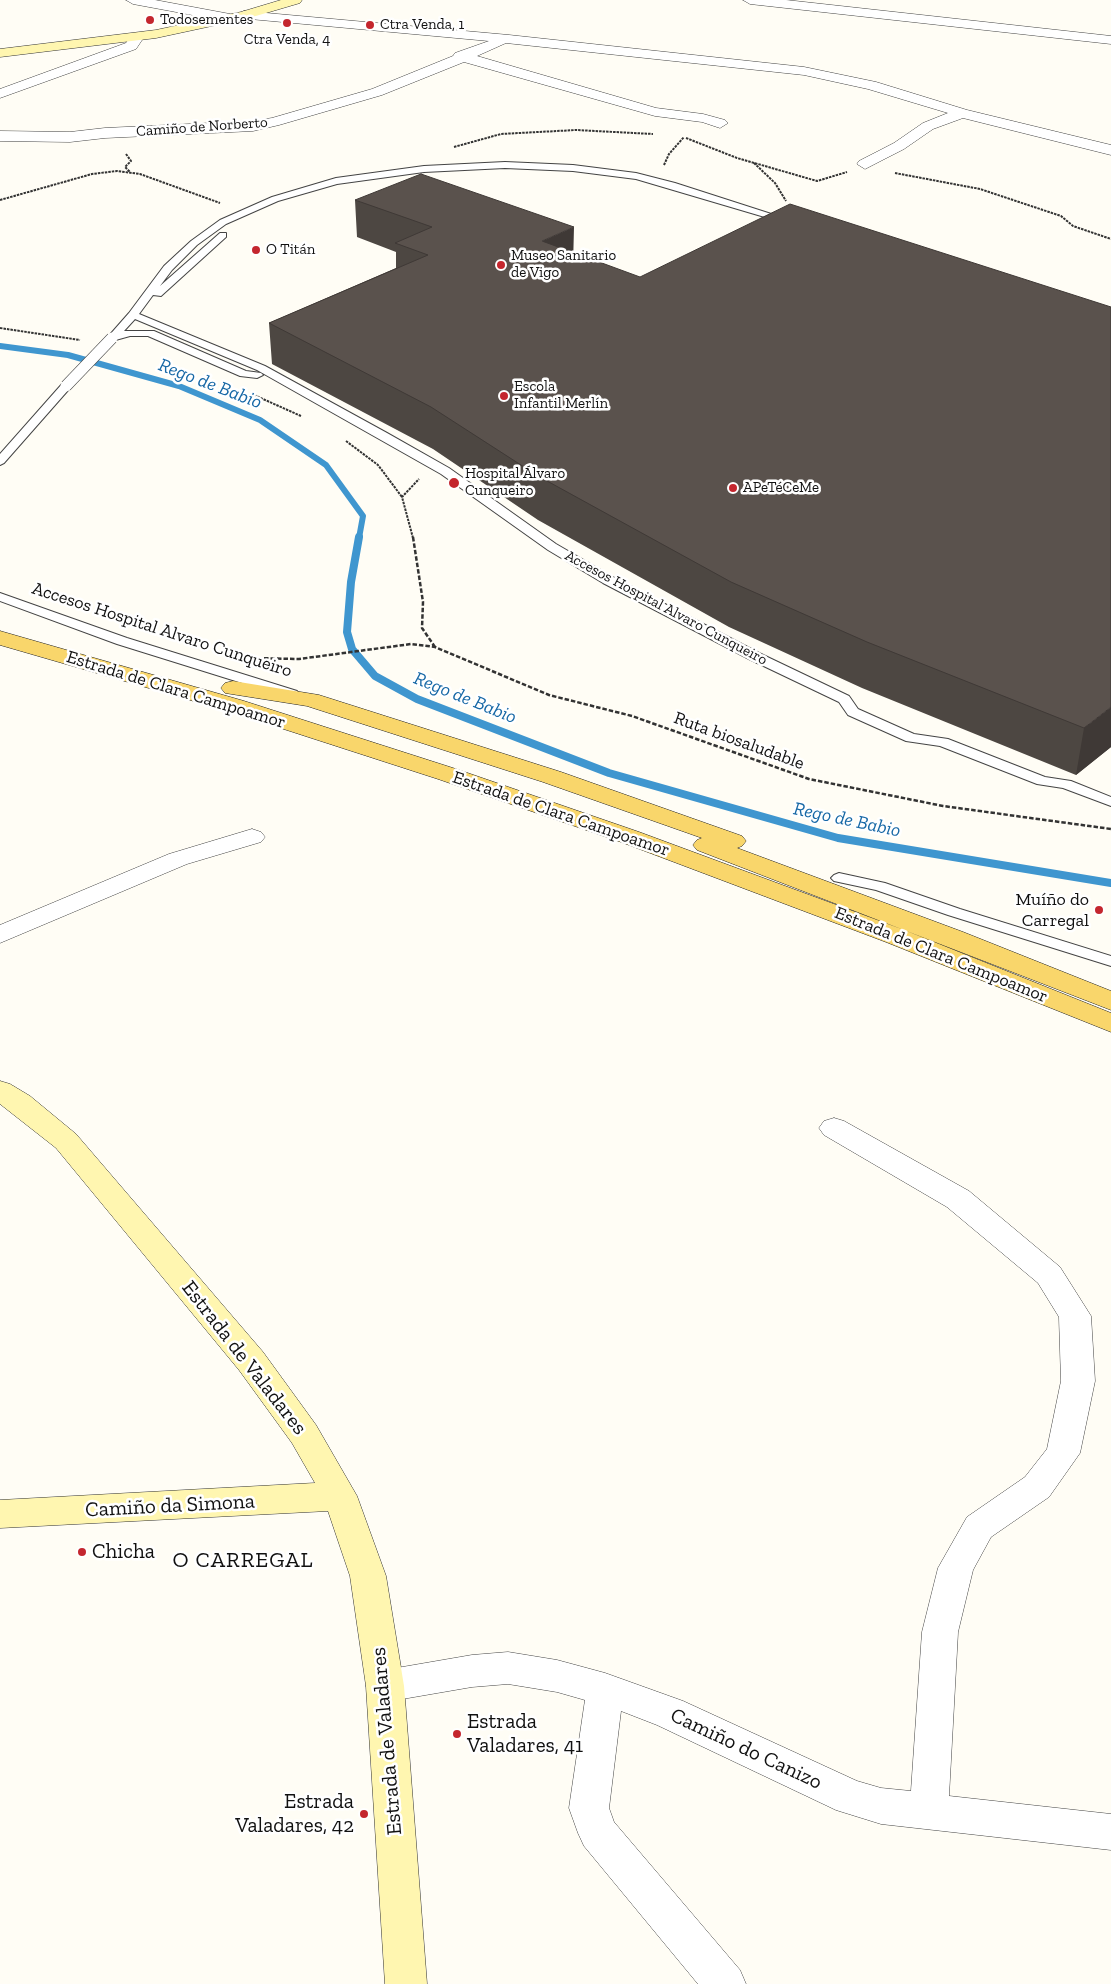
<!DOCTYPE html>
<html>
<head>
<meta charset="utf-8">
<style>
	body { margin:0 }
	canvas { display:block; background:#fffdf5 }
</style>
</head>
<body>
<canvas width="1111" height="1984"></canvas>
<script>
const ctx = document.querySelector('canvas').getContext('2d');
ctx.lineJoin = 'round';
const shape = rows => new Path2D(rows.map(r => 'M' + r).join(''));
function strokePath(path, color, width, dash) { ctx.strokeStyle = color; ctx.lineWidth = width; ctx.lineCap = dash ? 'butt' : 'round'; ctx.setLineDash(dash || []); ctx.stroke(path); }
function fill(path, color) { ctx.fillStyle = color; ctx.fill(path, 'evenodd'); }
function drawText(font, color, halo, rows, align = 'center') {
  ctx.font = font + ' "Zilla Slab",serif'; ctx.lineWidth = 5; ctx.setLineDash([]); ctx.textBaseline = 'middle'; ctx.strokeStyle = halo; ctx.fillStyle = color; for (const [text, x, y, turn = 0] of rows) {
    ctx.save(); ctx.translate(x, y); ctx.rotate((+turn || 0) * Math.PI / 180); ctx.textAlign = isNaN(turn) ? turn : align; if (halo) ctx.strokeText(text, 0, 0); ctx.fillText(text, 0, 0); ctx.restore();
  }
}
const streamFar1 = shape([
	[0,346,68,355,179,386,260,420,326,465,363,516,359,538]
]);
const stream = shape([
	[359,537,351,582,347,632,352,649,375,676,417,699,609,773,838,838,1111,883]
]);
const pathFar1 = shape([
	[686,138,737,158,817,181,847,172],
	[454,147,501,134,576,130,653,134],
	[126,154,131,161,125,167,130,172],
	[754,163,775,183,786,201],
	[664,165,669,154,684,137],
	[895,173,980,189,1061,216,1073,226,1111,239],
	[0,200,92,174,117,171,140,174,220,203],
	[0,328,80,340],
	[254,395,301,416],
	[346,441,378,465,402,497],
	[413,538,402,497,419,479]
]);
const path = shape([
	[413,537,423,602,422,628,435,647],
	[251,658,299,659,411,644,435,647,549,695,632,716,809,779,943,806,1111,829]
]);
const lane = shape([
	[505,162,573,165,636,173,675,183,793,221,785,223,636,179,573,171,505,168,424,172,337,184,278,201,226,224,197,245,172,270,160,286,220,233,226,233,226,237,161,296,153,295,139,314,265,366,387,433,449,468,556,544,613,577,759,653,849,696,858,709,914,734,948,739,1045,777,1071,781,1111,797,1111,806,1063,788,1037,784,940,746,906,741,848,715,839,702,749,659,603,583,548,550,441,474,257,370,135,319,124,331,154,331,246,371,261,373,263,375,257,378,240,376,148,336,130,336,112,341,107,338,129,313,164,266,191,241,220,220,272,197,336,178,424,166,505,162],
	[66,383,72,386,70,388,4,463,0,465,0,454,62,384,66,383],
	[0,593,127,638,297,691,299,694,297,697,287,697,117,644,0,601,0,593],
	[839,873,885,883,960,909,1111,956,1111,966,948,915,876,890,834,881,831,878,834,875,839,873]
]);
const street = shape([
	[126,0,155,0,230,14,237,18,230,22,133,4,126,0],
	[743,0,786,0,1111,36,1111,44,750,4,743,0],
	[244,11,509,35,804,67,876,82,967,110,1111,145,1111,155,963,118,933,129,904,149,865,169,857,164,859,161,894,143,923,123,948,113,868,89,804,75,506,43,477,56,656,108,703,114,725,120,728,123,720,128,702,122,655,116,464,62,382,95,279,125,253,131,105,138,70,142,0,141,0,131,70,132,105,128,253,121,272,118,372,89,453,56,455,53,489,41,239,18,237,15,244,11],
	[137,33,144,37,136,49,0,98,0,89,126,43,132,34,137,33],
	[252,829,261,832,265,837,261,842,187,864,0,943,0,925,169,854,252,829],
	[834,1118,844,1121,969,1191,1060,1267,1091,1316,1095,1381,1080,1453,1049,1497,991,1537,973,1570,958,1632,949,1796,1111,1814,1111,1850,881,1824,836,1810,657,1725,621,1711,609,1808,614,1822,740,1970,746,1984,698,1984,584,1846,578,1833,569,1808,585,1700,557,1692,508,1684,472,1687,385,1702,372,1698,366,1686,372,1674,385,1670,472,1655,508,1652,557,1660,605,1673,683,1701,857,1781,881,1788,911,1791,922,1632,938,1568,967,1517,1025,1477,1047,1449,1061,1381,1059,1317,1038,1283,947,1207,824,1135,819,1128,824,1121,834,1118]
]);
const secondary = shape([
	[281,0,302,0,300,3,249,18,156,38,0,57,0,49,156,30,241,12,281,0],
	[0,1081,10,1084,30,1096,76,1134,263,1352,316,1425,357,1496,386,1576,404,1686,427,1984,385,1984,366,1686,350,1576,328,1511,0,1528,0,1500,315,1483,292,1443,239,1370,56,1148,0,1104,0,1081]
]);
const primary = shape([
	[0,631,244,701,456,769,639,832,904,930,1111,1013,1111,1032,886,942,621,842,438,779,228,711,0,645,0,631],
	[233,681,319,695,561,772,742,836,746,841,742,846,737,848,963,932,1111,991,1111,1010,697,850,693,845,697,840,702,838,543,782,307,706,225,693,221,688,225,683,233,681]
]);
const laneBridge = shape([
	[66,386,112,338]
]);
const wall = shape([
	[355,200,574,253,1111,747,1076,775,862,688,729,627,538,520,433,449,272,364,269,323,396,268,396,252,357,237]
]);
const shadedWall = shape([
	[574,227,573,266,542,241],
	[1111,707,1111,747,1076,775,1084,728]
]);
const building = shape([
	[421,174,574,227,542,241,640,277,790,204,1111,307,1111,707,1084,728,867,642,731,582,538,476,431,407,269,323,428,255,395,243,432,227,355,200,421,174]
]);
const markers = [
	[150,20,5,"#c4262e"],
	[287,23,5,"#c4262e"],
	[370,25,5,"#c4262e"],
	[256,250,5,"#c4262e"],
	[501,265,5,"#c4262e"],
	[504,396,5,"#c4262e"],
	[454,483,6,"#c4262e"],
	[733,488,5,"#c4262e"],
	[1099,910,5,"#c4262e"],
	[82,1552,5,"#c4262e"],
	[457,1734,5,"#c4262e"],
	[364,1814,5,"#c4262e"]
];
const farPoinames = [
	["Todosementes",160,20],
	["Ctra Venda, 1",380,25],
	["Ctra Venda, 4",287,40,"center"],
	["O Titán",266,250],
	["Museo Sanitario",511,256],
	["de Vigo",511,273],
	["Escola",514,387],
	["Infantil Merlín",514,404],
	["Hospital Álvaro",465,474],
	["Cunqueiro",465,491],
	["APeTéCeMe",743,488]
];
const farStreetnames = [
	["Camiño de Norberto",202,127,-4],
	["Accesos Hospital Alvaro Cunqueiro",666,608,28]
];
const streetNames = [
	["Accesos Hospital Alvaro Cunqueiro",162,630,18],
	["Estrada de Clara Campoamor",176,690,17],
	["Ruta biosaludable",739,741,20],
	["Estrada de Clara Campoamor",561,814,19],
	["Estrada de Clara Campoamor",941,955,22]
];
const poiNames = [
	["Muíño do",1089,900],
	["Carregal",1089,921]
];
const waterNames = [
	["Rego de Babio",210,384,21],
	["Rego de Babio",465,698,22],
	["Rego de Babio",847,820,12]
];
const nearStreetnames = [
	["Estrada de Valadares",244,1358,52],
	["Camiño da Simona",170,1506,-3],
	["Estrada de Valadares",387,1741,-95],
	["Camiño do Canizo",746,1749,25]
];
const nearPoinames = [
	["Chicha",92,1552],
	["Estrada",467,1722],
	["Valadares, 41",467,1746],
	["Estrada",354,1802,"right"],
	["Valadares, 42",354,1826,"right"]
];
const nearNeighbourhoodnames = [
	["O CARREGAL",243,1561]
];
strokePath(streamFar1, '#3f96cf', 6);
strokePath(stream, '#3f96cf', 8);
strokePath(lane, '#444', 2);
strokePath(street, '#444', 1);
strokePath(secondary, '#333', 1);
strokePath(primary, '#222', 1);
strokePath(pathFar1, '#333', 2, [2.5, 1]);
strokePath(path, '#333', 2.5, [4.5, 2]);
fill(lane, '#fff');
fill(street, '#fff');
fill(secondary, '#fff6b0');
fill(primary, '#f9d66b');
strokePath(laneBridge, '#444', 12, []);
strokePath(laneBridge, '#fff', 11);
fill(wall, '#4d4742');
fill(shadedWall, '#3f3936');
fill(building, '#5a524d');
strokePath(building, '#3f3936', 1);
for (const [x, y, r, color] of markers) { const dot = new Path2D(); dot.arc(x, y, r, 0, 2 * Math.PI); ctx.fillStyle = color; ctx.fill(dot); strokePath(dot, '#fff', 2); }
drawText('15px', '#111', '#fff', farPoinames, 'left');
drawText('15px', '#111', '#fff', farStreetnames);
drawText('18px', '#111', '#fff', streetNames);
drawText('18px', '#111', '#fff', poiNames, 'right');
drawText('italic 19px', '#1768a6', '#fff', waterNames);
drawText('21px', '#111', '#fff', nearStreetnames);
drawText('21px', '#111', '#fff', nearPoinames, 'left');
ctx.letterSpacing = '1px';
drawText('22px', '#111', '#fff', nearNeighbourhoodnames);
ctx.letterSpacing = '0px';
</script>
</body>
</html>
